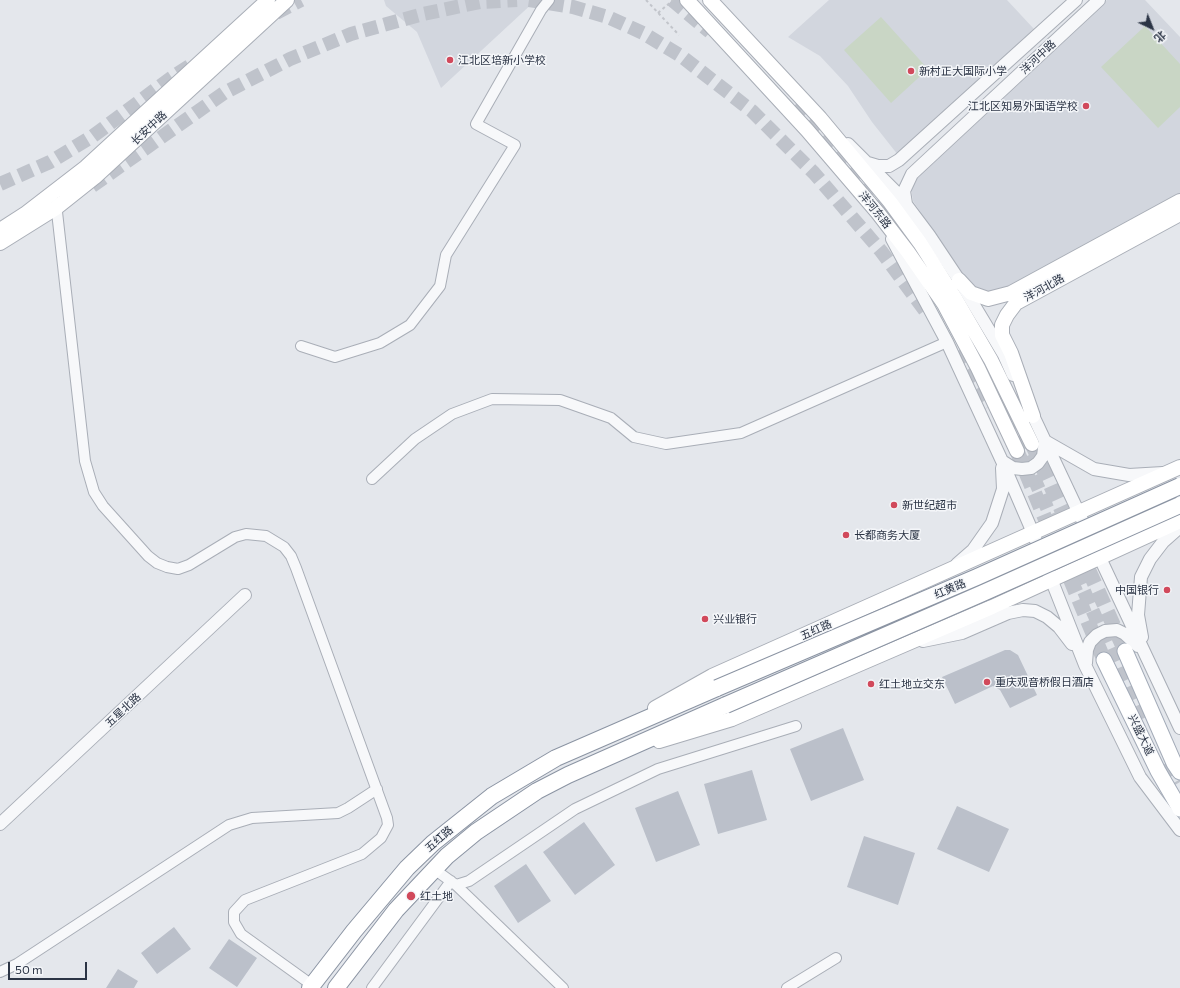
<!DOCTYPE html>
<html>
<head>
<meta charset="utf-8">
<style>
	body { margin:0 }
	#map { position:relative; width:1180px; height:988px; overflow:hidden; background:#e4e7ec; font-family:Commissioner,"Noto Sans SC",sans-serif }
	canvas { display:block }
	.north { position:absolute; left:1132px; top:8px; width:40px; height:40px; -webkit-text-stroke:3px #f4f6f9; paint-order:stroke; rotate:137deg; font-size:11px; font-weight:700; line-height:16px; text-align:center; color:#2b3445 }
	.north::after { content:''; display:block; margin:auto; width:14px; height:18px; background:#2b3445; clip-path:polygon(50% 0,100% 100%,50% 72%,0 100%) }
	.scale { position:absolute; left:8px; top:962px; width:79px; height:18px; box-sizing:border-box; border:2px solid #2b3445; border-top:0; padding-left:5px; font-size:12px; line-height:14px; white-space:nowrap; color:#2b3445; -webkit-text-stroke:3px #f4f6f9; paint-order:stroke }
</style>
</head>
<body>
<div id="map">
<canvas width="1180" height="988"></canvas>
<div class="north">北</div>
<div class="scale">50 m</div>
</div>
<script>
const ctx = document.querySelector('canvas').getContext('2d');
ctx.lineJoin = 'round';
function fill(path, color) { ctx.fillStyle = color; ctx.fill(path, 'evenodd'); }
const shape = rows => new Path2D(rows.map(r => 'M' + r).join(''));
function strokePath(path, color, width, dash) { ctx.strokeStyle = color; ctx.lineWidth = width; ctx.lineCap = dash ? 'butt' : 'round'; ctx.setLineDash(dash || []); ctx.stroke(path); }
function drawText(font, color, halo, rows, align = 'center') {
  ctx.font = font + ' Commissioner,"Noto Sans SC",sans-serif'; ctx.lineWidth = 3; ctx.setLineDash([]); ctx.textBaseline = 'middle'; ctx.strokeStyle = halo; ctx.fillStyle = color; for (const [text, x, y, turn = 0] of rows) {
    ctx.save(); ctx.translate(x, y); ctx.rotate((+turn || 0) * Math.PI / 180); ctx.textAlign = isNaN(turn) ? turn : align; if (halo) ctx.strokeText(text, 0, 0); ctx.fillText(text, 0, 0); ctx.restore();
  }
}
const built = shape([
	[384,0,536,0,441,88,417,32,386,6],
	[829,0,1007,0,1034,29,898,155,872,122,848,86,820,56,788,37],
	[1107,0,1145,0,1180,37,1180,194,1007,290,988,295,970,284,913,201,911,187,916,176]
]);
const green = shape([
	[881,17,928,69,891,103,844,50],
	[1145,26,1180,64,1180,107,1158,128,1101,67]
]);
const building = shape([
	[1005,650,1010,650,1018,655,1037,695,1010,708,1000,690,993,686,955,704,942,677],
	[843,728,864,780,811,801,790,749],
	[752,770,767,820,718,834,704,784],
	[678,791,700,845,656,862,635,808],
	[957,806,1009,829,989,872,937,849],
	[584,822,615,865,575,895,543,852],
	[864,836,915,853,898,905,847,887],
	[526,864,551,901,518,923,494,886],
	[174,927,191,949,157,974,141,953],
	[229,939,257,958,237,987,209,968],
	[118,969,138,981,134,988,106,988]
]);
const secondaryTunnel = shape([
	[529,0,573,7,608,17,643,33,681,56,752,111,814,173,881,251,929,316],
	[672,0,710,32],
	[276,13,301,0],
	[794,106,837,151,902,232,914,250],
	[0,184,50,162,93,136,171,78,194,63],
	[92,186,224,93,290,59,351,34,423,14,480,2,517,0],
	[955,353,991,405],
	[984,367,1017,428],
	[1014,439,1021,449,1141,720],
	[1168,762,1180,782]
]);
const primaryTunnel = shape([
	[1032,444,1125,651],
	[1017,451,1104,660]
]);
const path = shape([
	[646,0,679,35]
]);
const minor = shape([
	[56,203,85,461,94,492,103,506,148,556,157,563,167,567,178,569,189,565,235,537,246,534,266,536,284,547,291,556,296,568,387,818,388,825,381,838,362,854,245,900,234,912,234,922,241,934,312,985],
	[301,346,335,357,380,343,410,325,440,286,446,255,515,145,476,124,541,10,549,0],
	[372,479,415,439,452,414,492,399,560,400,611,418,634,437,666,444,741,433,947,342],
	[434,869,456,885,469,881,575,809,658,769,796,726],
	[456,885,563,988],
	[0,972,17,964,229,825,252,818,338,813,348,808,377,789],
	[372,988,451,881],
	[787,988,836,958]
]);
const tertiary = shape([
	[848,144,899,195,929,235,959,280,1004,355,1013,375],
	[868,163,878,166,889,166,899,160,1076,0],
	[906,204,904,191,912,174,1099,0],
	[892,239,947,342,1002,461,1033,533,1085,665,1140,777,1180,830],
	[1029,407,1180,728],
	[1002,461,1013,468,1022,469,1031,468,1038,463,1043,456,1045,441,1094,469,1129,475,1163,473],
	[957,564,973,550,992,523,1003,489,1002,468],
	[1142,637,1138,615,1141,577,1150,559,1163,542,1180,527],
	[923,641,962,633,1008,613,1023,610,1035,611,1047,617,1059,627,1072,644],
	[1086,663,1087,650,1090,642,1097,635,1105,631,1117,630,1125,634,1138,646],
	[0,824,245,595]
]);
const secondary = shape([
	[687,0,807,130,878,213,908,252,944,304,978,368,1017,451],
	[710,0,820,118,890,202,920,243,955,298,991,360,1032,444],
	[0,230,25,214,86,167,268,0],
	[0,243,56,208,95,177,287,0],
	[959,280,971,293,988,299,1011,293,1180,201],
	[1033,416,1011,353,1002,335,1002,325,1007,315,1016,303,1180,214],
	[655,708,712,676,1180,467],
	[659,741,732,719,992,607,1180,521]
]);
const primary = shape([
	[1125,651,1174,763,1180,772],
	[1104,660,1158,771,1180,809]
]);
const trunk = shape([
	[310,988,354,931,407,868,433,843,492,796,556,758,717,688],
	[336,988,396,910,447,856,476,832,537,791,568,775,726,705]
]);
const pathBridge = shape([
	[658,13,673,0]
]);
const trunkBridge = shape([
	[717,688,977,577,1180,486],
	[726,705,983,593,1180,505]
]);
const markers = [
	[450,60,4,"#d1495b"],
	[911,71,4,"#d1495b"],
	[1086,106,4,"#d1495b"],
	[894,505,4,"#d1495b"],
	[846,535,4,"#d1495b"],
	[1167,590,4,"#d1495b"],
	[705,619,4,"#d1495b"],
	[987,682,4,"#d1495b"],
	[871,684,4,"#d1495b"],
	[411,896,5,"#d1495b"]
];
const streetNames = [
	["洋河中路",1038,57,-43],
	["长安中路",149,128,-43],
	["洋河东路",875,210,51],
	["洋河北路",1044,288,-29],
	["红黄路",950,589,-23],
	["五红路",816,630,-24],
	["五星北路",123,710,-43],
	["兴盛大道",1141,735,64],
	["五红路",439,839,-41]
];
const poiNames = [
	["江北区培新小学校",458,60],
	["新村正大国际小学",919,71],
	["江北区知易外国语学校",1078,106,"right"],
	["新世纪超市",902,505],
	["长都商务大厦",854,535],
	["中国银行",1159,590,"right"],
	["兴业银行",713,619],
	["重庆观音桥假日酒店",995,682],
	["红土地立交东",879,684],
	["红土地",420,896]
];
fill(built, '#d2d6de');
fill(green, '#c9d6c5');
fill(building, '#bbc0ca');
strokePath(secondaryTunnel, '#bfc3cb', 14, [14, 7]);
strokePath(primaryTunnel, '#bfc3cb', 15, [15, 8]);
strokePath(minor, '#a9aeb7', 12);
strokePath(tertiary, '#a9aeb7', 14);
strokePath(secondary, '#a9aeb7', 16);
strokePath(primary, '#a3abb8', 17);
strokePath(trunk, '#8b94a3', 18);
strokePath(path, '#c2c5cb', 2, [3, 3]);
strokePath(minor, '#f7f8fa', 10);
strokePath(tertiary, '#f7f8fa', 12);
strokePath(secondary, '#fff', 14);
strokePath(primary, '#fff', 15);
strokePath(trunk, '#fff', 16);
strokePath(trunkBridge, '#8b94a3', 18, []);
strokePath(pathBridge, '#c2c5cb', 2, [3, 3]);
strokePath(trunkBridge, '#fff', 16);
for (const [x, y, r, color] of markers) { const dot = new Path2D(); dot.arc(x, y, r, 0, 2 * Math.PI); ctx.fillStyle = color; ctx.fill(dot); strokePath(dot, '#f4f6f9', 1.5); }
drawText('11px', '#2b3445', '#f4f6f9', streetNames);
drawText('11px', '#2b3445', '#f4f6f9', poiNames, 'left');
</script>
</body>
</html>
